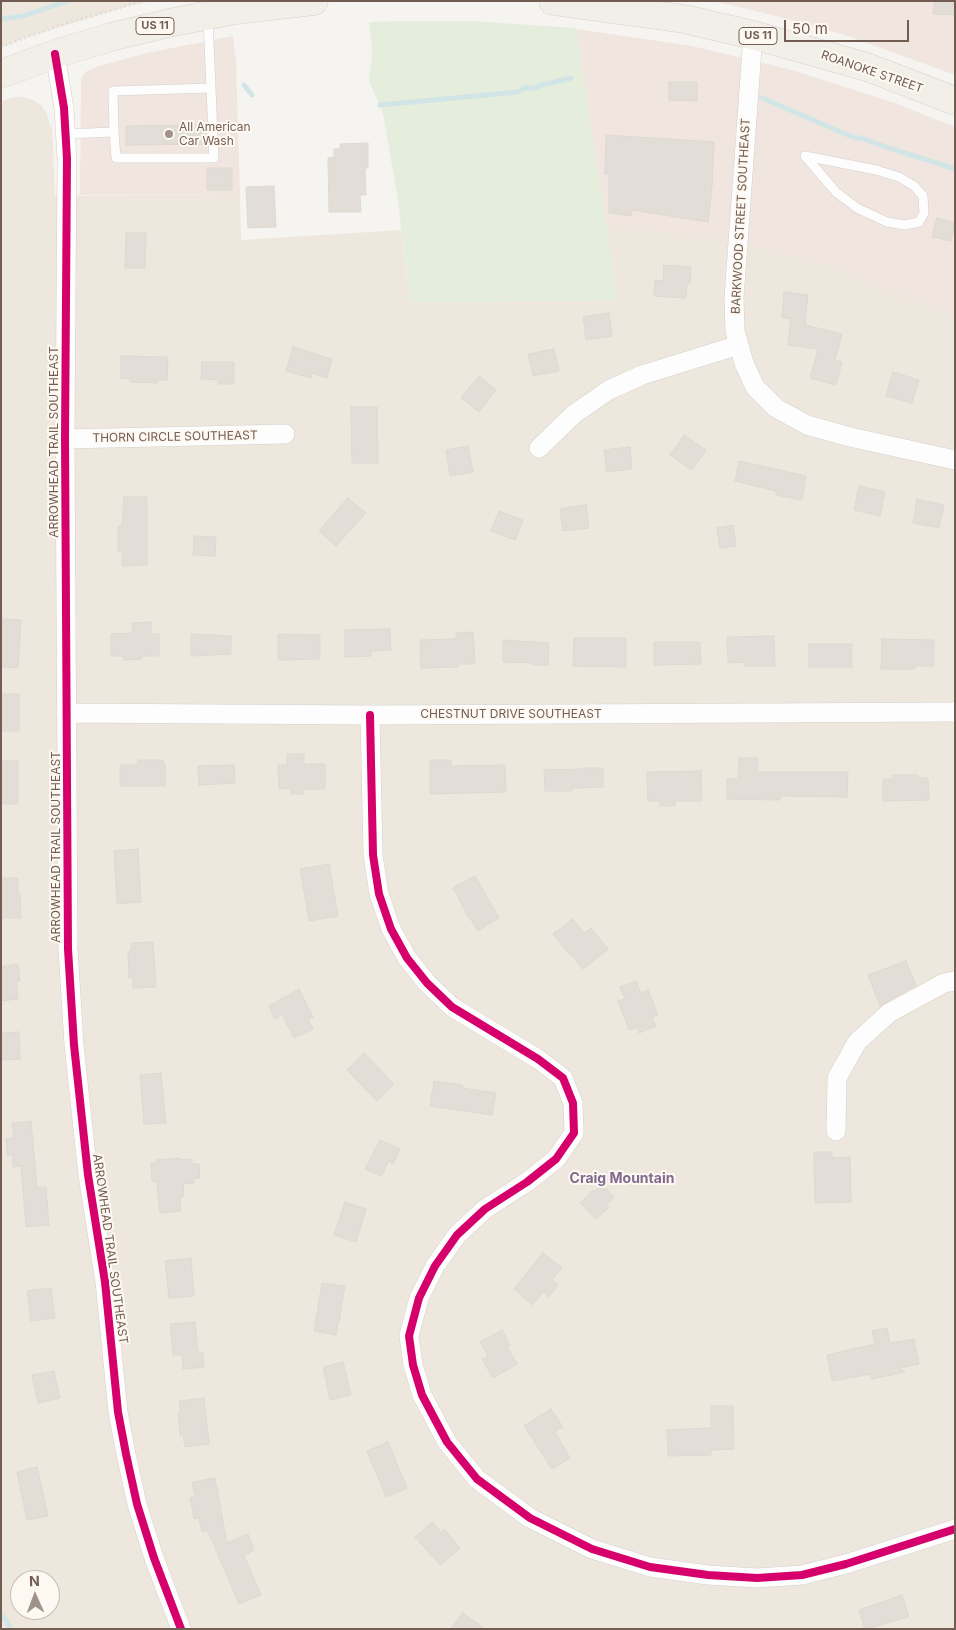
<!DOCTYPE html>
<html>
<head>
<meta charset="utf-8">
<style>
	body { margin:0 }
	#map { position:relative; width:956px; height:1630px; overflow:hidden; background:#f6f4f0; font-family:Inter,sans-serif }
	canvas { display:block }
	.frame { position:absolute; inset:0; border:2px solid #735d52; pointer-events:none }
	.north { position:absolute; left:10px; top:1570px; width:50px; height:50px; box-sizing:border-box; background:#fdf9f2; border:1px solid #c6bbb2; border-radius:50%; rotate:358deg; font-size:14px; font-weight:700; line-height:20px; text-align:center; color:#735d52 }
	.north::after { content:''; display:block; margin:auto; width:18px; height:22px; background:#a19289; clip-path:polygon(50% 0,100% 100%,50% 72%,0 100%) }
	.scale { position:absolute; left:784px; top:20px; width:125px; height:22px; box-sizing:border-box; border:2px solid #735d52; border-top:0; padding-left:6px; font-size:15px; line-height:18px; white-space:nowrap; color:#735d52; -webkit-text-stroke:4px #fdf9f2; paint-order:stroke }
</style>
</head>
<body>
<div id="map">
<canvas width="956" height="1630"></canvas>
<div class="frame"></div>
<div class="north">N</div>
<div class="scale">50 m</div>
</div>
<script>
const ctx = document.querySelector('canvas').getContext('2d');
ctx.lineJoin = 'round';
function fill(path, color) { ctx.fillStyle = color; ctx.fill(path, 'evenodd'); }
const shape = rows => new Path2D(rows.map(r => 'M' + r).join(''));
function strokePath(path, color, width, dash) { ctx.strokeStyle = color; ctx.lineWidth = width; ctx.lineCap = dash ? 'butt' : 'round'; ctx.setLineDash(dash || []); ctx.stroke(path); }
function drawText(font, color, halo, rows, align = 'center') {
  ctx.font = font + ' Inter,sans-serif'; ctx.lineWidth = 4; ctx.setLineDash([]); ctx.textBaseline = 'middle'; ctx.strokeStyle = halo; ctx.fillStyle = color; for (const [text, x, y, turn = 0] of rows) {
    ctx.save(); ctx.translate(x, y); ctx.rotate((+turn || 0) * Math.PI / 180); ctx.textAlign = isNaN(turn) ? turn : align; if (halo) ctx.strokeText(text, 0, 0); ctx.fillText(text, 0, 0); ctx.restore();
  }
}
const residential = shape([
	[1,1,150,1,126,7,63,26,19,40,1,48],
	[13,97,23,97,33,100,41,105,47,114,50,126,52,127,55,196,240,194,241,240,401,230,410,301,617,300,606,224,724,239,831,265,955,316,955,1629,4,1629,1,1622,1,102],
	[20,1580,50,1580,50,1610,20,1610]
]);
const commercial = shape([
	[714,1,955,1,955,75,848,36,788,19],
	[576,29,692,46,792,70,892,102,955,127,955,316,831,265,724,239,606,224],
	[233,36,236,60,240,194,80,195,81,81,83,75,87,71,99,66,147,53]
]);
const green = shape([
	[404,21,472,21,576,28,618,301,410,302,398,201,383,113,369,81,372,52,369,22]
]);
const stream = shape([
	[1,19,23,16,68,1],
	[244,85,252,95],
	[762,98,855,138,861,138,886,147,955,169],
	[380,105,518,92,524,88,536,88,542,85,571,78],
	[1,1615,6,1620,11,1629]
]);
const building = shape([
	[935,1,955,1,955,15,933,14,935,1],
	[669,82,697,82,697,101,669,100,669,82],
	[206,125,207,144,126,145,126,126,206,125],
	[606,135,714,142,712,186,708,222,632,210,631,216,609,213,609,174,605,174,606,135],
	[368,143,368,168,365,168,366,195,360,195,361,212,329,212,328,158,334,157,334,149,340,149,340,144,368,143],
	[207,168,232,168,232,190,207,190,207,168],
	[274,186,276,227,248,228,246,187,274,186],
	[937,218,955,223,951,241,932,237,937,218],
	[126,233,146,233,145,268,125,268,126,233],
	[664,265,691,267,690,284,687,284,686,298,654,296,655,280,663,281,664,265],
	[784,292,808,295,805,325,842,334,835,360,842,362,836,385,810,378,818,349,788,345,791,319,782,318,784,292],
	[609,313,612,336,586,340,583,317,609,313],
	[293,347,332,359,327,378,312,373,311,378,286,371,293,347],
	[554,349,559,371,533,376,528,354,554,349],
	[121,356,168,357,167,380,157,380,157,383,130,382,130,379,121,378,121,356],
	[202,362,234,362,234,384,218,384,218,380,201,379,202,362],
	[893,372,919,380,912,403,886,396,893,372],
	[479,376,496,390,479,412,461,398,479,376],
	[351,407,377,407,378,463,352,463,351,407],
	[684,435,706,450,692,470,670,455,684,435],
	[468,446,473,472,450,476,446,450,468,446],
	[630,447,632,469,607,472,604,450,630,447],
	[739,461,806,476,802,500,776,495,776,491,735,481,739,461],
	[859,486,885,492,880,516,854,510,859,486],
	[124,497,147,497,147,565,122,566,122,551,118,551,118,526,122,526,124,497],
	[348,498,366,513,336,546,319,531,348,498],
	[917,499,944,505,939,528,913,523,917,499],
	[586,505,589,528,563,531,560,509,586,505],
	[499,511,523,520,515,540,491,531,499,511],
	[733,525,736,546,720,548,717,528,733,525],
	[194,536,216,537,215,556,193,555,194,536],
	[1,619,21,620,18,668,1,667,1,619],
	[151,622,151,634,159,634,159,656,142,656,142,659,123,660,123,656,111,656,111,634,132,633,132,623,151,622],
	[390,629,391,650,373,651,371,652,371,656,345,657,345,630,390,629],
	[473,632,475,664,459,664,458,667,421,668,420,640,456,639,456,633,473,632],
	[191,634,231,636,231,654,191,656,191,634],
	[278,634,320,635,320,659,278,660,278,634],
	[774,636,775,666,744,666,744,662,728,663,727,637,774,636],
	[574,638,626,638,626,667,573,666,574,638],
	[882,639,934,640,934,666,915,666,915,669,881,669,882,639],
	[503,640,549,643,548,665,533,665,533,663,503,662,503,640],
	[654,642,700,642,701,664,654,665,654,642],
	[809,644,852,644,852,667,809,667,809,644],
	[1,694,19,694,19,731,1,731,1,694],
	[287,754,304,754,304,764,325,764,325,789,304,789,304,794,291,794,291,788,279,789,278,765,287,765,287,754],
	[739,758,758,758,758,772,848,772,847,797,780,796,780,800,727,799,727,779,738,779,739,758],
	[138,760,163,760,164,763,165,763,165,786,120,786,120,765,137,765,138,760],
	[430,760,451,760,451,766,505,765,506,792,430,794,430,760],
	[1,761,18,761,18,804,1,804,1,761],
	[234,765,235,783,199,785,198,766,234,765],
	[582,768,603,768,603,787,572,788,572,791,545,791,544,770,582,769,582,768],
	[701,771,702,801,675,801,675,806,660,806,660,801,648,801,647,772,701,771],
	[893,775,918,775,918,778,928,778,929,800,883,801,883,779,893,779,893,775],
	[138,849,141,902,117,904,114,851,138,849],
	[329,864,338,916,309,921,300,869,329,864],
	[475,876,499,918,478,931,470,918,469,918,453,888,475,876],
	[1,878,18,878,18,895,20,895,21,918,1,918,1,878],
	[573,919,584,933,591,928,608,949,583,969,570,953,569,954,553,934,573,919],
	[153,942,156,987,133,988,133,978,129,978,128,952,131,951,131,943,153,942],
	[906,961,916,985,880,1006,868,975,906,961],
	[18,964,20,981,16,982,18,999,1,1001,1,967,18,964],
	[636,981,641,993,648,990,658,1015,652,1017,656,1026,639,1033,637,1027,629,1030,618,1001,625,999,620,987,636,981],
	[299,989,313,1017,308,1019,313,1029,294,1038,282,1015,275,1019,269,1006,299,989],
	[19,1032,20,1059,1,1060,1,1033,19,1032],
	[364,1053,394,1084,377,1101,347,1070,364,1053],
	[161,1073,166,1123,144,1124,140,1075,161,1073],
	[434,1081,463,1085,462,1088,496,1093,492,1115,430,1106,434,1081],
	[31,1121,37,1187,46,1187,49,1225,26,1227,21,1166,13,1167,12,1155,8,1156,6,1139,14,1138,12,1123,31,1121],
	[380,1140,400,1149,393,1164,388,1161,382,1176,365,1169,380,1140],
	[814,1152,832,1152,832,1158,850,1157,851,1202,815,1203,814,1152],
	[180,1158,180,1160,192,1159,192,1164,199,1164,200,1178,194,1178,194,1183,183,1184,184,1196,180,1197,181,1211,160,1213,157,1181,152,1182,151,1163,157,1163,156,1160,180,1158],
	[602,1185,614,1197,607,1205,609,1207,596,1219,580,1203,593,1190,594,1192,602,1185],
	[345,1202,366,1209,356,1242,334,1235,345,1202],
	[543,1253,562,1268,552,1280,558,1285,549,1297,543,1292,533,1305,514,1289,543,1253],
	[191,1258,194,1296,169,1298,165,1261,191,1258],
	[322,1283,345,1286,339,1322,338,1322,336,1335,314,1331,322,1283],
	[51,1288,55,1318,31,1321,27,1291,51,1288],
	[195,1322,198,1352,203,1352,204,1367,183,1369,182,1355,173,1355,170,1324,195,1322],
	[887,1328,890,1343,914,1339,919,1364,899,1368,905,1372,872,1379,871,1374,832,1381,827,1355,875,1344,872,1331,887,1328],
	[502,1330,510,1345,507,1346,517,1364,493,1378,482,1359,488,1356,480,1342,502,1330],
	[343,1362,351,1395,330,1400,323,1367,343,1362],
	[54,1371,60,1398,38,1403,32,1375,54,1371],
	[204,1398,209,1444,185,1447,183,1435,180,1435,178,1413,181,1413,179,1401,204,1398],
	[711,1406,733,1406,734,1449,711,1450,711,1455,668,1456,667,1430,711,1428,711,1406],
	[551,1409,563,1427,555,1432,570,1458,552,1469,524,1426,551,1409],
	[388,1442,407,1488,386,1497,367,1451,388,1442],
	[37,1467,48,1516,27,1520,17,1472,37,1467],
	[215,1478,227,1543,248,1534,254,1550,244,1556,261,1595,239,1604,208,1531,202,1532,199,1518,194,1519,190,1498,195,1497,192,1482,215,1478],
	[432,1522,441,1532,444,1529,460,1548,440,1565,415,1537,432,1522],
	[902,1595,909,1617,865,1629,859,1610,902,1595],
	[463,1613,485,1629,451,1629,463,1613]
]);
const path = shape([
	[1,47,66,23,143,1]
]);
const lane = shape([
	[114,132,113,91,211,88],
	[65,134,114,132,116,158,214,158,208,19],
	[805,156,876,170,899,177,914,186,923,196,924,213,919,222,905,225,887,222,857,208,836,192,805,156]
]);
const street = shape([
	[753,35,734,298,735,331,744,363,755,387,776,408,807,425,850,437,955,460],
	[55,54,64,108,67,159,65,439,68,949,74,1045,88,1175,105,1282,118,1412,126,1454,137,1504,154,1558,181,1629],
	[65,439,285,434],
	[539,448,574,414,609,390,642,375,739,345],
	[66,713,370,715,955,712],
	[370,715,373,855,379,894,391,929,407,958,427,983,452,1007,538,1059,563,1078,573,1103,574,1133,556,1159,527,1182,485,1209,457,1235,435,1266,419,1298,409,1336,413,1365,422,1395,447,1442,477,1479,530,1518,592,1549,650,1567,708,1575,757,1578,802,1575,846,1564,955,1529],
	[836,1131,837,1078,857,1042,889,1013,944,983,955,981]
]);
const primary = shape([
	[553,1,684,19,753,35,867,67,955,101],
	[1,74,55,54,111,37,169,23,235,10,314,1]
]);
const cycleway = shape([
	[55,54,64,108,67,159,65,439,68,949,74,1045,88,1175,105,1282,118,1412,126,1454,137,1504,154,1558,181,1629],
	[370,715,373,855,379,894,391,929,407,958,427,983,452,1007,538,1059,563,1078,573,1103,574,1133,556,1159,527,1182,485,1209,457,1235,435,1266,419,1298,409,1336,413,1365,422,1395,447,1442,477,1479,530,1518,592,1549,650,1567,708,1575,757,1578,802,1575,846,1564,955,1529]
]);
const markers = [
	[169,134,5,"#a19289"]
];
const shields = [
	[155,26,38],
	[758,36,38]
];
const shieldNames = [
	["US 11",155,26],
	["US 11",758,36]
];
const streetNames = [
	["ROANOKE STREET",872,72,19],
	["BARKWOOD STREET SOUTHEAST",741,216,-87],
	["THORN CIRCLE SOUTHEAST",175,437,-1],
	["ARROWHEAD TRAIL SOUTHEAST",54,442,-90],
	["CHESTNUT DRIVE SOUTHEAST",511,714],
	["ARROWHEAD TRAIL SOUTHEAST",56,847,-90],
	["ARROWHEAD TRAIL SOUTHEAST",110,1249,82]
];
const poiNames = [
	["All American",179,127],
	["Car Wash",179,141]
];
const neighbourhoodNames = [
	["Craig Mountain",622,1179]
];
fill(residential, '#eee7de');
fill(commercial, '#f0e5df');
fill(green, '#e5eddc');
strokePath(stream, '#d2e5e6', 5);
fill(building, '#e3ddd7');
strokePath(building, '#dfd8d3', 1);
strokePath(lane, '#d4d0cb', 10);
strokePath(street, '#d4d0cb', 20);
strokePath(primary, '#d8d1cd', 29);
strokePath(path, '#dad4d0', 3, [1, 4]);
strokePath(lane, '#fefdfd', 9);
strokePath(street, '#fefdfd', 19);
strokePath(primary, '#f2eee8', 28);
strokePath(cycleway, '#d6006c', 8);
for (const [x, y, r, color] of markers) { const dot = new Path2D(); dot.arc(x, y, r, 0, 2 * Math.PI); ctx.fillStyle = color; ctx.fill(dot); strokePath(dot, '#fdf9f2', 2); }
for (const [x, y, w] of shields) { const box = new Path2D(); box.roundRect(x - w / 2, y - 8.5, w, 17, 4); ctx.fillStyle = '#fdf9f2'; ctx.fill(box); strokePath(box, '#735d52', 1); }
drawText('bold 11px', '#735d52', null, shieldNames);
drawText('12px', '#735d52', '#fdf9f2', streetNames);
drawText('12px', '#735d52', '#fdf9f2', poiNames, 'left');
drawText('bold 14px', '#826a8e', '#fdf9f2', neighbourhoodNames);
</script>
</body>
</html>
